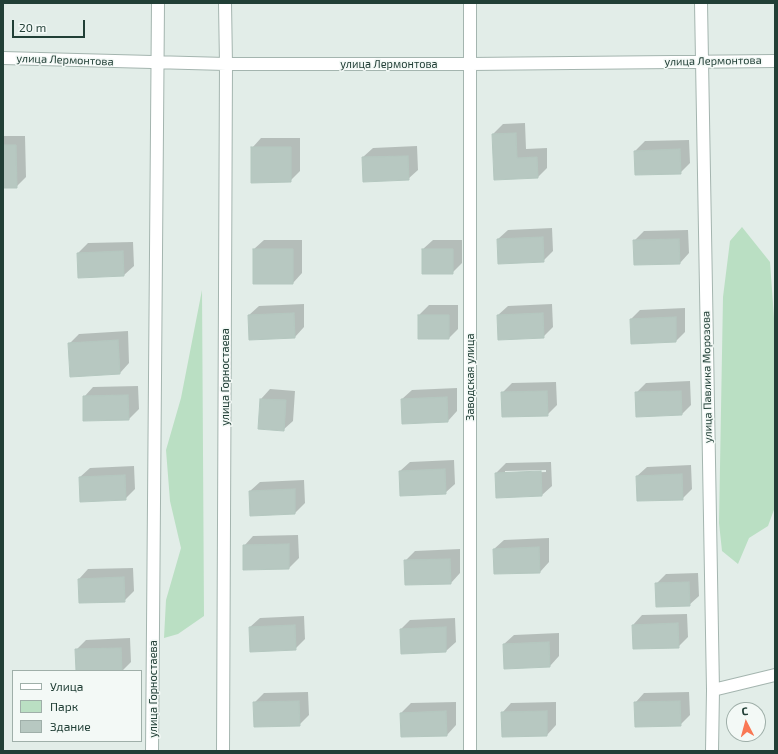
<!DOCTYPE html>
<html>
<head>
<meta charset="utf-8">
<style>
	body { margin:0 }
	#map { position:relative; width:778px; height:754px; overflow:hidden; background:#e2ede8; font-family:"Exo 2",sans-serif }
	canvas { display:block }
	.frame { position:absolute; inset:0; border:4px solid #213f36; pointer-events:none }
	.legend { position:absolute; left:12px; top:670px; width:130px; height:72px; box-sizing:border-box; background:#f3f9f6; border:1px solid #9fafa9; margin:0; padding:5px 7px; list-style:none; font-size:12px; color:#213f36 }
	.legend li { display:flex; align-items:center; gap:8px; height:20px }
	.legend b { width:20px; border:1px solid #9fafa9 }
	.north { position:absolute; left:726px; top:702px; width:40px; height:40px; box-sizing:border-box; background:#f3f9f6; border:1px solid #9fafa9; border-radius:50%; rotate:354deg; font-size:11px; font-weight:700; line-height:16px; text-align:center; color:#213f36 }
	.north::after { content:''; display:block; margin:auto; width:14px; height:18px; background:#f97854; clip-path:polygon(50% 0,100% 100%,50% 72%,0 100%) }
	.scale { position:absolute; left:12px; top:20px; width:73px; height:18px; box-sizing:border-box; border:2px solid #213f36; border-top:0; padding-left:5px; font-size:12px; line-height:14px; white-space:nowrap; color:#213f36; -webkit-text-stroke:3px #f3f9f6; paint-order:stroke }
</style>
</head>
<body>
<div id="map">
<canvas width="778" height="754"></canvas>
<div class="frame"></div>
<ul class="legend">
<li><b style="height:5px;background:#fff"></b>Улица</li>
<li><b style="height:11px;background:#badfc3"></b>Парк</li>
<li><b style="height:11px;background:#b7c8c1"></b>Здание</li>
</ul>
<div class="north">С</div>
<div class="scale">20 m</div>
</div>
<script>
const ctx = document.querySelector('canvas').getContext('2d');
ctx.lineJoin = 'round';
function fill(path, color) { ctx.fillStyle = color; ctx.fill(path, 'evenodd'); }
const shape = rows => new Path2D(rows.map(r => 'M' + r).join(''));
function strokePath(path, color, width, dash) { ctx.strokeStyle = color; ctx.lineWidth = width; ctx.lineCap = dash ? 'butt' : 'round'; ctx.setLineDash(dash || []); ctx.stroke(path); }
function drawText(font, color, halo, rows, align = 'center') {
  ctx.font = font + ' "Exo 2",sans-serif'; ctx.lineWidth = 3; ctx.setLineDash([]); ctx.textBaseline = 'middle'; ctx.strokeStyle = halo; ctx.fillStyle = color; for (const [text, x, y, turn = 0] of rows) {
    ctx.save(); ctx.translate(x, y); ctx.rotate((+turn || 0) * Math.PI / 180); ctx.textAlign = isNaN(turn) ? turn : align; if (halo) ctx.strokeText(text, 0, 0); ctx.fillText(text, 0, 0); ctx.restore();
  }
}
const green = shape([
	[742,227,770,262,774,318,775,507,768,526,749,538,738,564,722,551,719,523,723,297,730,241],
	[202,290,204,616,178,634,164,638,166,600,181,548,170,501,166,450,181,398]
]);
const shadow = shape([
	[525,123,526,149,547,148,547,168,538,177,495,179,493,134,503,124],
	[3,136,25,136,26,177,16,187,3,187],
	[261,138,300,138,300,171,290,181,252,148],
	[689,140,690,163,680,173,636,174,635,151,645,141],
	[417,146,418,170,408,179,363,157,373,148],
	[552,228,553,251,543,261,498,239,508,230],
	[688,230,689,253,680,263,634,241,644,231],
	[264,240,302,240,302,273,293,283,254,249],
	[433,240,462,240,462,263,452,273,423,249],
	[133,242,134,266,124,275,78,253,88,243],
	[304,304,304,327,295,337,249,315,259,306],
	[552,304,553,327,543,337,498,315,508,306],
	[429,305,458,305,458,329,449,338,419,338,419,315],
	[685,308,685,332,676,341,631,319,640,310],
	[128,331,129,363,120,373,69,344,79,334],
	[690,381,691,405,682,414,636,393,646,383],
	[556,382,557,405,547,415,502,393,512,383],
	[138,386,139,409,129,419,84,397,93,387],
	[457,388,457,411,448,421,402,399,412,390],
	[270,389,295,391,293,421,283,430,261,399],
	[454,460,455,484,445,493,400,471,410,462],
	[551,462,552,486,542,495,496,473,506,463],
	[546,470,546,472,505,473,505,471],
	[691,465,692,489,682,499,637,476,647,467],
	[134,466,135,489,125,499,80,477,90,468],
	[304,480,305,503,295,513,251,515,250,491,260,482],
	[298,535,299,558,289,568,244,546,253,536],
	[549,538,549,562,540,572,494,549,504,540],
	[460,549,460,573,451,583,405,561,415,551],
	[133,568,134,591,124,601,79,579,88,569],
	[698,573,699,596,689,605,656,584,666,574],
	[687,614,688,637,678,647,633,625,642,615],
	[304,616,305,639,295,649,250,627,260,618],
	[455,618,456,642,446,651,401,629,410,620],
	[559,633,559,656,550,666,504,644,514,635],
	[130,638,131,662,122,671,77,671,76,650,86,640],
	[308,692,309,715,299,725,254,703,264,693],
	[689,692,690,715,680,725,635,703,644,693],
	[456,702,456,725,447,735,401,713,411,703],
	[556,702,556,725,547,735,502,713,511,703]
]);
const building = shape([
	[516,133,517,158,537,157,538,178,494,180,492,134,516,133],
	[3,145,16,145,17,188,3,188,3,145],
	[251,147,291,147,291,182,251,183,251,147],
	[680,149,681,174,635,175,634,151,680,149],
	[408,156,409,180,363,182,362,157,408,156],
	[543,237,544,262,498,264,497,239,543,237],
	[679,239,680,264,634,265,633,240,679,239],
	[253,249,293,249,293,284,253,284,253,249],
	[422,249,453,249,453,274,422,274,422,249],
	[123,251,124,276,78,278,77,253,123,251],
	[294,313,295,338,249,340,248,315,294,313],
	[543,313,544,338,498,340,497,315,543,313],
	[418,315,449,315,449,339,418,339,418,315],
	[676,317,676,342,631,344,630,319,676,317],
	[118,340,120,374,70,377,68,343,118,340],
	[547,391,548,416,502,417,501,392,547,391],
	[681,391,682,415,636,417,635,392,681,391],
	[128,395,129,420,83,421,83,396,128,395],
	[447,397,448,422,402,424,401,399,447,397],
	[260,399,286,400,284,431,258,429,260,399],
	[445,469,446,494,400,496,399,471,445,469],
	[541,471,542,496,496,498,495,473,541,471],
	[682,474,683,500,637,501,636,476,682,474],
	[125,475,126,500,80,502,79,477,125,475],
	[295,489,295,514,250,516,249,491,295,489],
	[289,544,289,569,243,570,243,545,289,544],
	[539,547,540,573,494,574,493,549,539,547],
	[450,559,451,584,405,585,404,560,450,559],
	[124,577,125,602,79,603,78,579,124,577],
	[689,582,690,606,656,607,655,583,689,582],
	[678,623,679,648,633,649,632,625,678,623],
	[295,625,296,650,250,652,249,627,295,625],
	[446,627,446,652,401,654,400,629,446,627],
	[549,642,550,667,504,669,503,644,549,642],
	[121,648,122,671,76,671,75,649,121,648],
	[299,701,300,726,254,727,253,702,299,701],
	[680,701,681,726,635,727,634,702,680,701],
	[446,711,447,736,401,737,400,713,446,711],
	[547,711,547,736,502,737,501,712,547,711]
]);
const street = shape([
	[470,3,470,751],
	[701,3,713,690,712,751],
	[3,58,226,64,470,64,775,61],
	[713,690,775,675],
	[152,751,158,3],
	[223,751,226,64,225,3]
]);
const streetNames = [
	["улица Лермонтова",65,60,2],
	["улица Лермонтова",713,61,-1],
	["улица Лермонтова",389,64],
	["улица Горностаева",225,377,-90],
	["Заводская улица",470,377,-90],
	["улица Павлика Морозова",707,377,-91],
	["улица Горностаева",153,689,-90]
];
fill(green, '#badfc3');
fill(shadow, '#0003');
fill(building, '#b7c8c1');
strokePath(building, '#b4c7bf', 1);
strokePath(street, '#a4b5af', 14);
strokePath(street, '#fff', 12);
drawText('11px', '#213f36', '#f3f9f6', streetNames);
</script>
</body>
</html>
